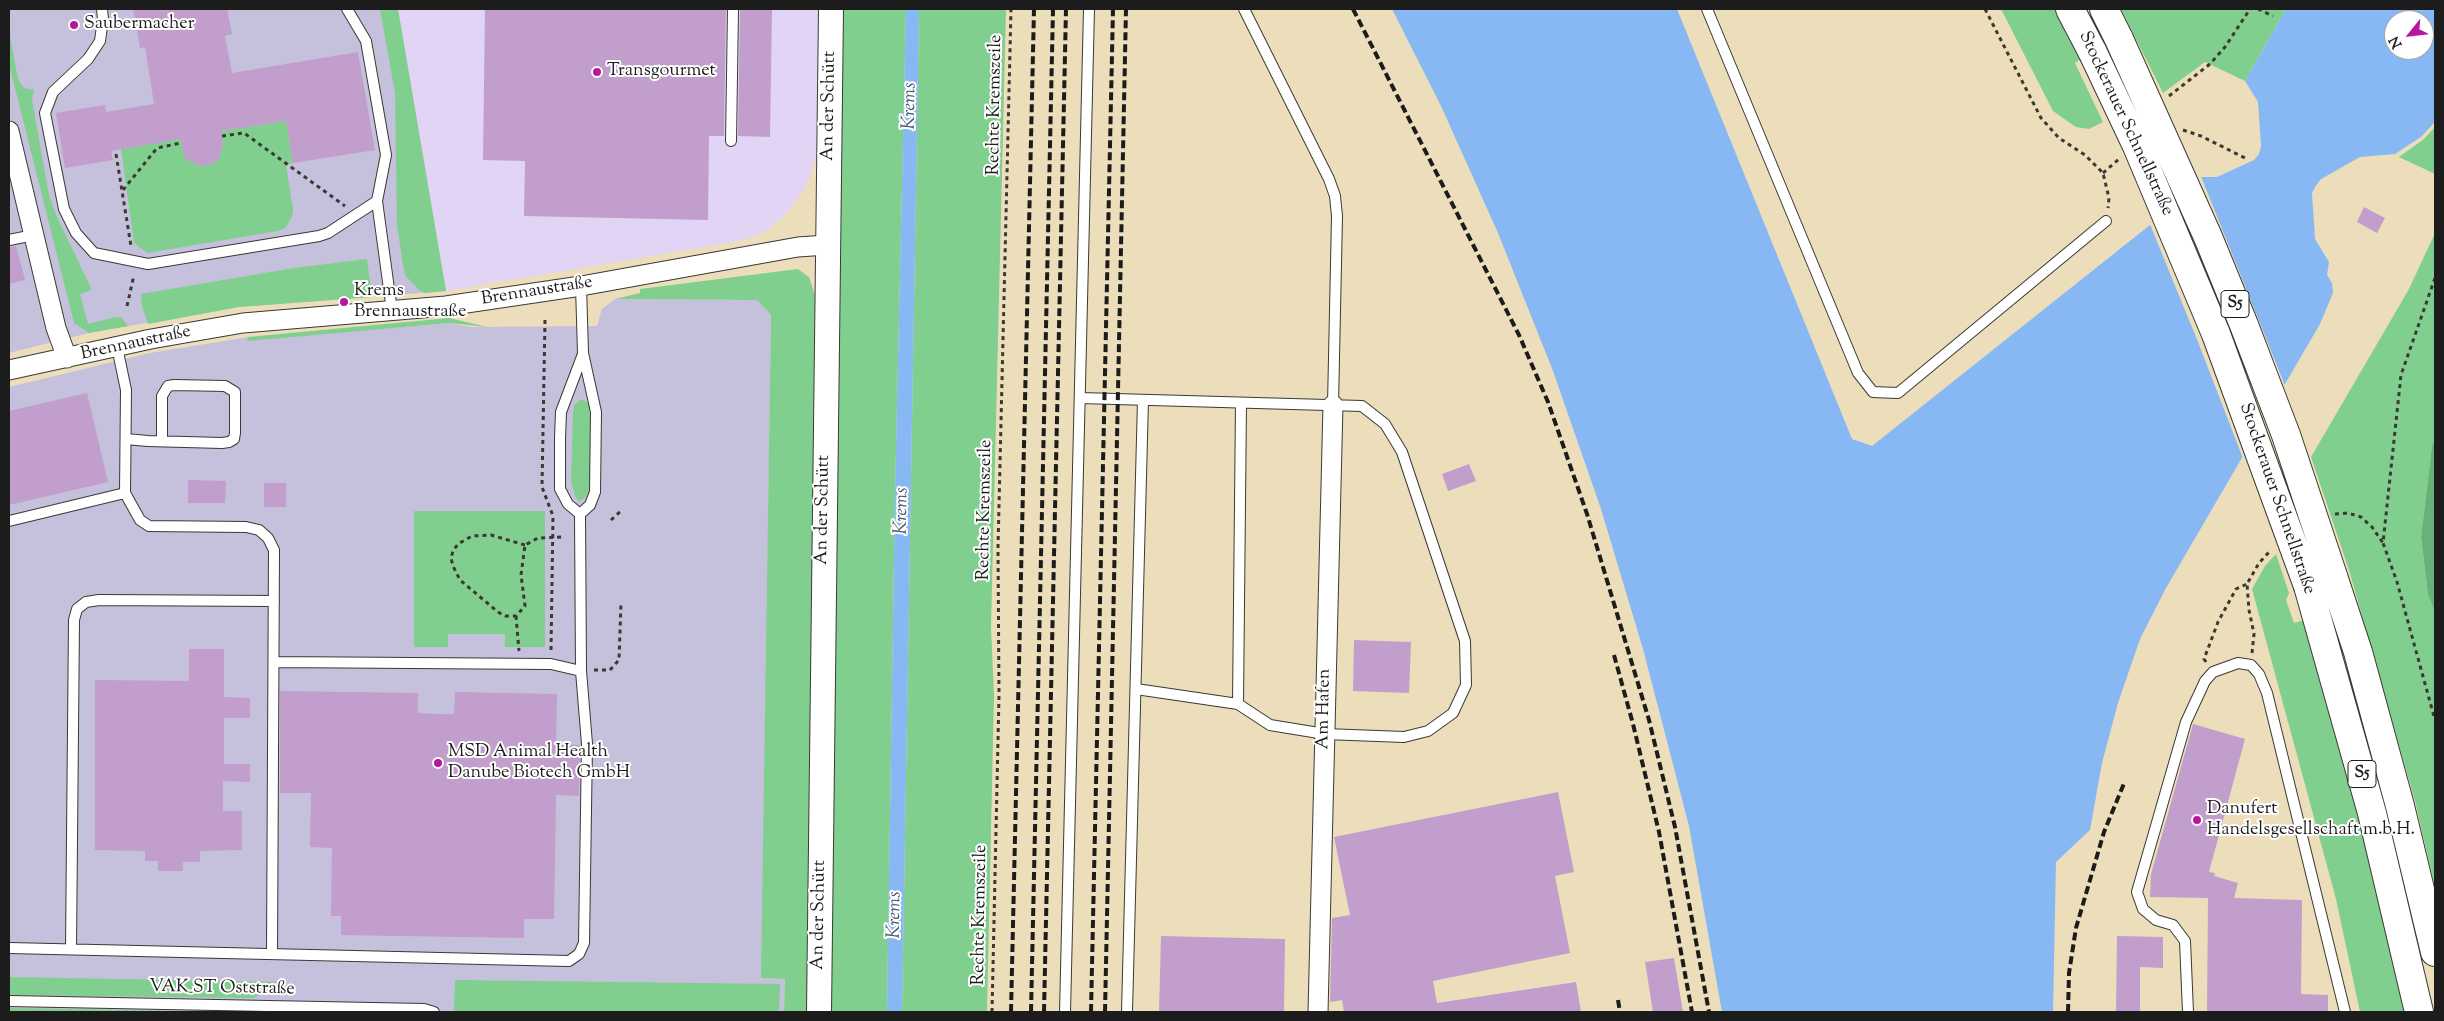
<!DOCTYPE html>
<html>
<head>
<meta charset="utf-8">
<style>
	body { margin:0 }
	#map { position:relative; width:2444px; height:1021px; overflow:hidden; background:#ecdebb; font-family:"Sorts Mill Goudy",serif }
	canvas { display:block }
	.frame { position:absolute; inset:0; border:10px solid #1c1c1c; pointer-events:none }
	.north { position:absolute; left:2384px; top:10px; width:50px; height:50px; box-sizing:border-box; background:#fff; border:1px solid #a4a4a4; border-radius:50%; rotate:241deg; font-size:14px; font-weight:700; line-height:20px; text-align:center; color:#1c1c1c }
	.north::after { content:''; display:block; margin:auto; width:18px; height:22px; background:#b5179e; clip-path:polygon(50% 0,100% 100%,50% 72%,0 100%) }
</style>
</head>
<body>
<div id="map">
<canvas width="2444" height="1021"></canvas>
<div class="frame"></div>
<div class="north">N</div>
</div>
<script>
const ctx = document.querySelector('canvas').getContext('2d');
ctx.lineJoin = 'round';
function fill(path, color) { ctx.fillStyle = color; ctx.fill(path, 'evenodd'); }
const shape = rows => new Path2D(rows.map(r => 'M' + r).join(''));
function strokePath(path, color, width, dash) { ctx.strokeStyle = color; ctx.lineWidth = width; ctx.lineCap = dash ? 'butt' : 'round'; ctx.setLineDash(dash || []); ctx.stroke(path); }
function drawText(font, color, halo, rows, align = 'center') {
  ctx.font = font + ' "Sorts Mill Goudy",serif'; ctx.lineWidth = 4; ctx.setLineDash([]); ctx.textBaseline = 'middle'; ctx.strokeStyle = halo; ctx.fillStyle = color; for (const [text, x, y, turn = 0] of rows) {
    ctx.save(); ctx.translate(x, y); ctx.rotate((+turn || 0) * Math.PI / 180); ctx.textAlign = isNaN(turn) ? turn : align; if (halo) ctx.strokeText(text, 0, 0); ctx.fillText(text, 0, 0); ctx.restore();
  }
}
const built = shape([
	[398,9,820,9,816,157,806,186,788,212,767,231,739,241,446,291]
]);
const industrial = shape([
	[9,9,398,9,446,291,239,307,89,333,9,353],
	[615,299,757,300,771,315,762,978,785,979,784,1012,9,1012,9,387,150,353,248,337,248,340,449,323,472,327,597,326,602,309]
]);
const green = shape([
	[380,9,398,9,446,291,425,293,418,289,405,275,403,265,397,225,395,93],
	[842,9,906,9,895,492,887,1012,830,1012],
	[919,9,1006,9,991,627,994,695,987,1012,902,1012],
	[2001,9,2056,9,2081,59,2075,63,2103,122,2089,129,2076,127,2053,111],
	[2121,9,2286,9,2245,81,2205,62,2163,93],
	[9,31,18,79,22,86,27,89,34,89,32,100,49,195,57,217,92,290,80,294,88,324,116,317,122,318,128,326,89,333,74,323,9,64],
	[286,121,293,163,286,165,293,209,292,217,285,228,278,231,147,253,134,243,121,149,181,139,183,153,187,160,202,166,212,164,219,159,223,144,221,131],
	[2435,127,2435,174,2399,157,2424,139],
	[2435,233,2435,438,2432,446,2421,537,2428,595,2435,612,2435,887,2415,801,2349,570,2311,457,2409,289],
	[367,259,372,297,239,307,148,324,142,306,141,294,294,268],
	[798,269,809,277,815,295,807,1012,784,1012,785,979,761,978,771,315,757,300,615,299,640,293,640,289],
	[449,318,488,327,449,323,247,341,248,337],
	[582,399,588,403,591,412,590,482,589,490,585,498,579,501,575,496,571,481,573,413,574,405],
	[414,511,545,511,545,647,505,647,505,634,448,634,448,647,414,647],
	[2276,554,2289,593,2286,600,2294,623,2304,620,2361,817,2406,1012,2360,1012,2336,899,2252,589,2265,566],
	[9,977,287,982,254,998,9,995],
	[455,980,780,984,779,1012,454,1012],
	[10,1008,240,1012,9,1012]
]);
const forest = shape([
	[2435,438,2435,612,2428,595,2421,537,2432,446]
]);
const water = shape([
	[906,9,919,9,902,1012,887,1012,895,492],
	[1392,9,1677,9,1852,439,1872,446,2150,225,2201,177,2217,177,2254,160,2259,154,2261,146,2258,102,2245,81,2286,9,2435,9,2435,122,2421,137,2395,154,2360,157,2321,179,2315,187,2312,193,2315,239,2329,262,2327,275,2332,283,2333,293,2320,324,2166,588,2140,639,2118,703,2102,763,2090,830,2056,862,2053,1012,1722,1012,1689,826,1643,649,1601,509,1553,371,1498,233,1441,106],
	[2394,20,2424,20,2424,50,2394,50]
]);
const pier = shape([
	[2200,174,2286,388,2244,461,2198,342,2149,222]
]);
const building = shape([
	[133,9,227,9,232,34,225,36,232,73,358,52,375,150,293,163,286,121,221,131,223,144,219,159,212,164,202,166,187,160,183,153,181,139,111,151,113,160,65,168,56,113,105,105,106,112,154,104,145,47,140,48],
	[485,9,726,9,724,136,709,136,708,220,524,216,525,161,483,160],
	[740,9,772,9,770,137,738,136],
	[2364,207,2385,218,2377,233,2357,222],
	[16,246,25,280,9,284,9,247],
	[87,393,108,482,9,505,9,411],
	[1469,464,1476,481,1448,491,1442,474],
	[188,480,226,481,225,503,188,503],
	[264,483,286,483,286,507,264,507],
	[1354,640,1411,642,1409,693,1353,691],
	[189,649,224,649,224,697,250,698,250,718,224,718,224,764,250,764,250,782,223,781,223,811,242,811,242,850,200,851,200,862,183,862,183,871,158,871,158,861,145,861,145,851,95,850,95,680,189,681],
	[280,691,418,693,418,713,436,714,454,714,455,692,557,694,556,744,580,745,579,796,556,795,554,919,524,919,524,938,341,935,341,916,331,916,332,848,310,847,311,793,280,793],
	[2193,724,2245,739,2209,872,2215,873,2214,876,2238,883,2234,898,2302,900,2301,994,2328,995,2328,1012,2207,1012,2208,898,2150,897,2151,874],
	[1558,792,1574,872,1555,876,1570,953,1433,981,1437,1003,1576,982,1581,1012,1344,1012,1342,1000,1330,1002,1332,918,1350,915,1334,837],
	[1161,936,1285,939,1284,1012,1159,1012],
	[2117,936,2163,937,2163,968,2140,967,2140,1012,2116,1012],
	[1674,958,1683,1012,1653,1012,1645,962]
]);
const path = shape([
	[1985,9,2041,118,2059,138,2085,155,2103,173,2109,198,2108,208],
	[2258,9,2273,16],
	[2169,96,2210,64,2225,47,2250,9],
	[2183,130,2201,136,2245,158],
	[222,136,244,133,345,206],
	[116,154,131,246],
	[2103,173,2119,159],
	[123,190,157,148,181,143],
	[2435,278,2401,375,2383,543,2397,582,2435,720],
	[127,306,134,275],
	[545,320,542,487,553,516,551,650],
	[2335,514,2348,513,2361,517,2372,527,2383,543],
	[611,520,622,510],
	[525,545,491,535,472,536,458,544,453,551,451,558,453,566,460,580,498,612,505,616,516,616,525,606,521,575,525,545,538,538,564,537],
	[516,616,519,651],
	[2252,653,2254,634,2249,610,2247,584,2259,563,2271,550],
	[2206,662,2204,659,2218,622,2236,589,2247,584],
	[594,670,610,670,619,660,621,602],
	[992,1012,999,695,998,547,1011,9]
]);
const service = shape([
	[102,9,103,19,100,41,88,59,53,92,45,113,64,209,76,233,94,253,148,264,319,236,328,233,377,201],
	[347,9,366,41,386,155,377,201,392,311],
	[1244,9,1329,179,1335,196,1337,216,1333,405],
	[1707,9,1858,373,1873,392,1898,393,2106,221],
	[731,141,733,9],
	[9,240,34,235],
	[1080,398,1362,406,1385,424,1402,452,1465,641,1466,685,1453,713,1428,731,1404,737,1325,734,1270,725,1238,704,1136,689],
	[126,439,148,441,222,443,229,442,234,439,235,433,235,392,225,386,174,385,168,386,162,396,162,441],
	[125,493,140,520,149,526,246,527,259,530,268,538,274,550,272,954],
	[580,514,568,504,560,489,560,438,561,412,583,354],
	[9,521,125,493,126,390,117,347],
	[274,662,551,664,581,671],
	[1238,704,1241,403],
	[9,948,569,961,579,954,584,943,587,744,581,671,580,514,590,505,595,492,596,412,583,353,581,286],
	[71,949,74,620,77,609,86,602,99,600,274,601],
	[9,1001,424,1009,434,1012],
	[1065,1012,1089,9],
	[1127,1012,1143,400],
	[2188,1012,2185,941,2173,925,2156,920,2143,909,2137,892,2186,722,2205,681,2213,672,2238,663,2251,665,2259,674,2267,693,2345,1012]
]);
const minor = shape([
	[9,131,56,328,67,358],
	[9,370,151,339,243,323,446,306,581,286,798,247,827,245],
	[1318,1012,1333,405]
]);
const tertiary = shape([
	[819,1012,831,9]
]);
const trunk = shape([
	[2070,9,2093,53],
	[2104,9,2119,39],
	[2333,576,2358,652,2400,806,2435,952],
	[2308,586,2372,813,2419,1012]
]);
const rail = shape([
	[1353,9,1519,335,1548,402,1587,514,1649,720,1675,827,1709,1012],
	[1614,655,1633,724,1659,832,1692,1012],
	[1618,1000,1620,1012],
	[1011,1012,1034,9],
	[1031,1012,1053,9],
	[1044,1012,1066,9],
	[1091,1012,1113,9],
	[1105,1012,1126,9],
	[2068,1012,2069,973,2076,928,2104,832,2125,781]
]);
const trunkBridge = shape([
	[2119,39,2208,237,2244,325,2286,435,2333,576],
	[2093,53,2137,146,2216,334,2308,586]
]);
const markers = [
	[74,25,5,"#b5179e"],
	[597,72,5,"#b5179e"],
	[344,302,5,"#b5179e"],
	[438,763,5,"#b5179e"],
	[2197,820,5,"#b5179e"]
];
const shields = [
	[2235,304,28],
	[2362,774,28]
];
const shieldNames = [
	["S5",2235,304],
	["S5",2362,774]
];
const poiNames = [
	["Saubermacher",84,25],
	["Transgourmet",607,72],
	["Krems",354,292],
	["Brennaustraße",354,313],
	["MSD Animal Health",448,753],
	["Danube Biotech GmbH",448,774],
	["Danufert",2207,810],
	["Handelsgesellschaft m.b.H.",2207,831]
];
const streetNames = [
	["Rechte Kremszeile",996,105,-89],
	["An der Schütt",830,106,-89],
	["Stockerauer Schnellstraße",2125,124,65],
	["Brennaustraße",537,292,-9],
	["Brennaustraße",136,344,-12],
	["Stockerauer Schnellstraße",2276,499,71],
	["An der Schütt",824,510,-89],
	["Rechte Kremszeile",986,510,-89],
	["Am Hafen",1325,709,-89],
	["An der Schütt",820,915,-89],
	["Rechte Kremszeile",981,915,-89],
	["VAK_ST Oststraße",222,989,1]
];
const waterNames = [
	["Krems",911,106,-89],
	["Krems",903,511,-89],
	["Krems",896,915,-89]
];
fill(built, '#e1d4f4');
fill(industrial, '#c5c0db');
fill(green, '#80cf8e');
fill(forest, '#68b279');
fill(water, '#87b8f3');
fill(pier, '#ecdebb');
fill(building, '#c19ecb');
strokePath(service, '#3b3934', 12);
strokePath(minor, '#3b3934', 21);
strokePath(tertiary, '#3b3934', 26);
strokePath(trunk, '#3b3934', 30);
strokePath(path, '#3b3934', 3, [4, 4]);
strokePath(service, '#fff', 10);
strokePath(minor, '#fff', 19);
strokePath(tertiary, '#fff', 24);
strokePath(trunk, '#fff', 28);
strokePath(rail, '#1c1c1c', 4, [8, 4]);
strokePath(trunkBridge, '#3b3934', 30, []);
strokePath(trunkBridge, '#fff', 28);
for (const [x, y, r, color] of markers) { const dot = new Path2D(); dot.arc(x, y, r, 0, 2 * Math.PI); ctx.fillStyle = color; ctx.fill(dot); strokePath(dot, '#fff', 2); }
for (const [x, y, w] of shields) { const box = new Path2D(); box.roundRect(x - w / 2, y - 13.5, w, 27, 4); ctx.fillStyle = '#fff'; ctx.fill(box); strokePath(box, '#1c1c1c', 1); }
drawText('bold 16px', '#1c1c1c', null, shieldNames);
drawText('18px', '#1c1c1c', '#fff', poiNames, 'left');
drawText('18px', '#1c1c1c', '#fff', streetNames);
drawText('italic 19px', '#475a72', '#fff', waterNames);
</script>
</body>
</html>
